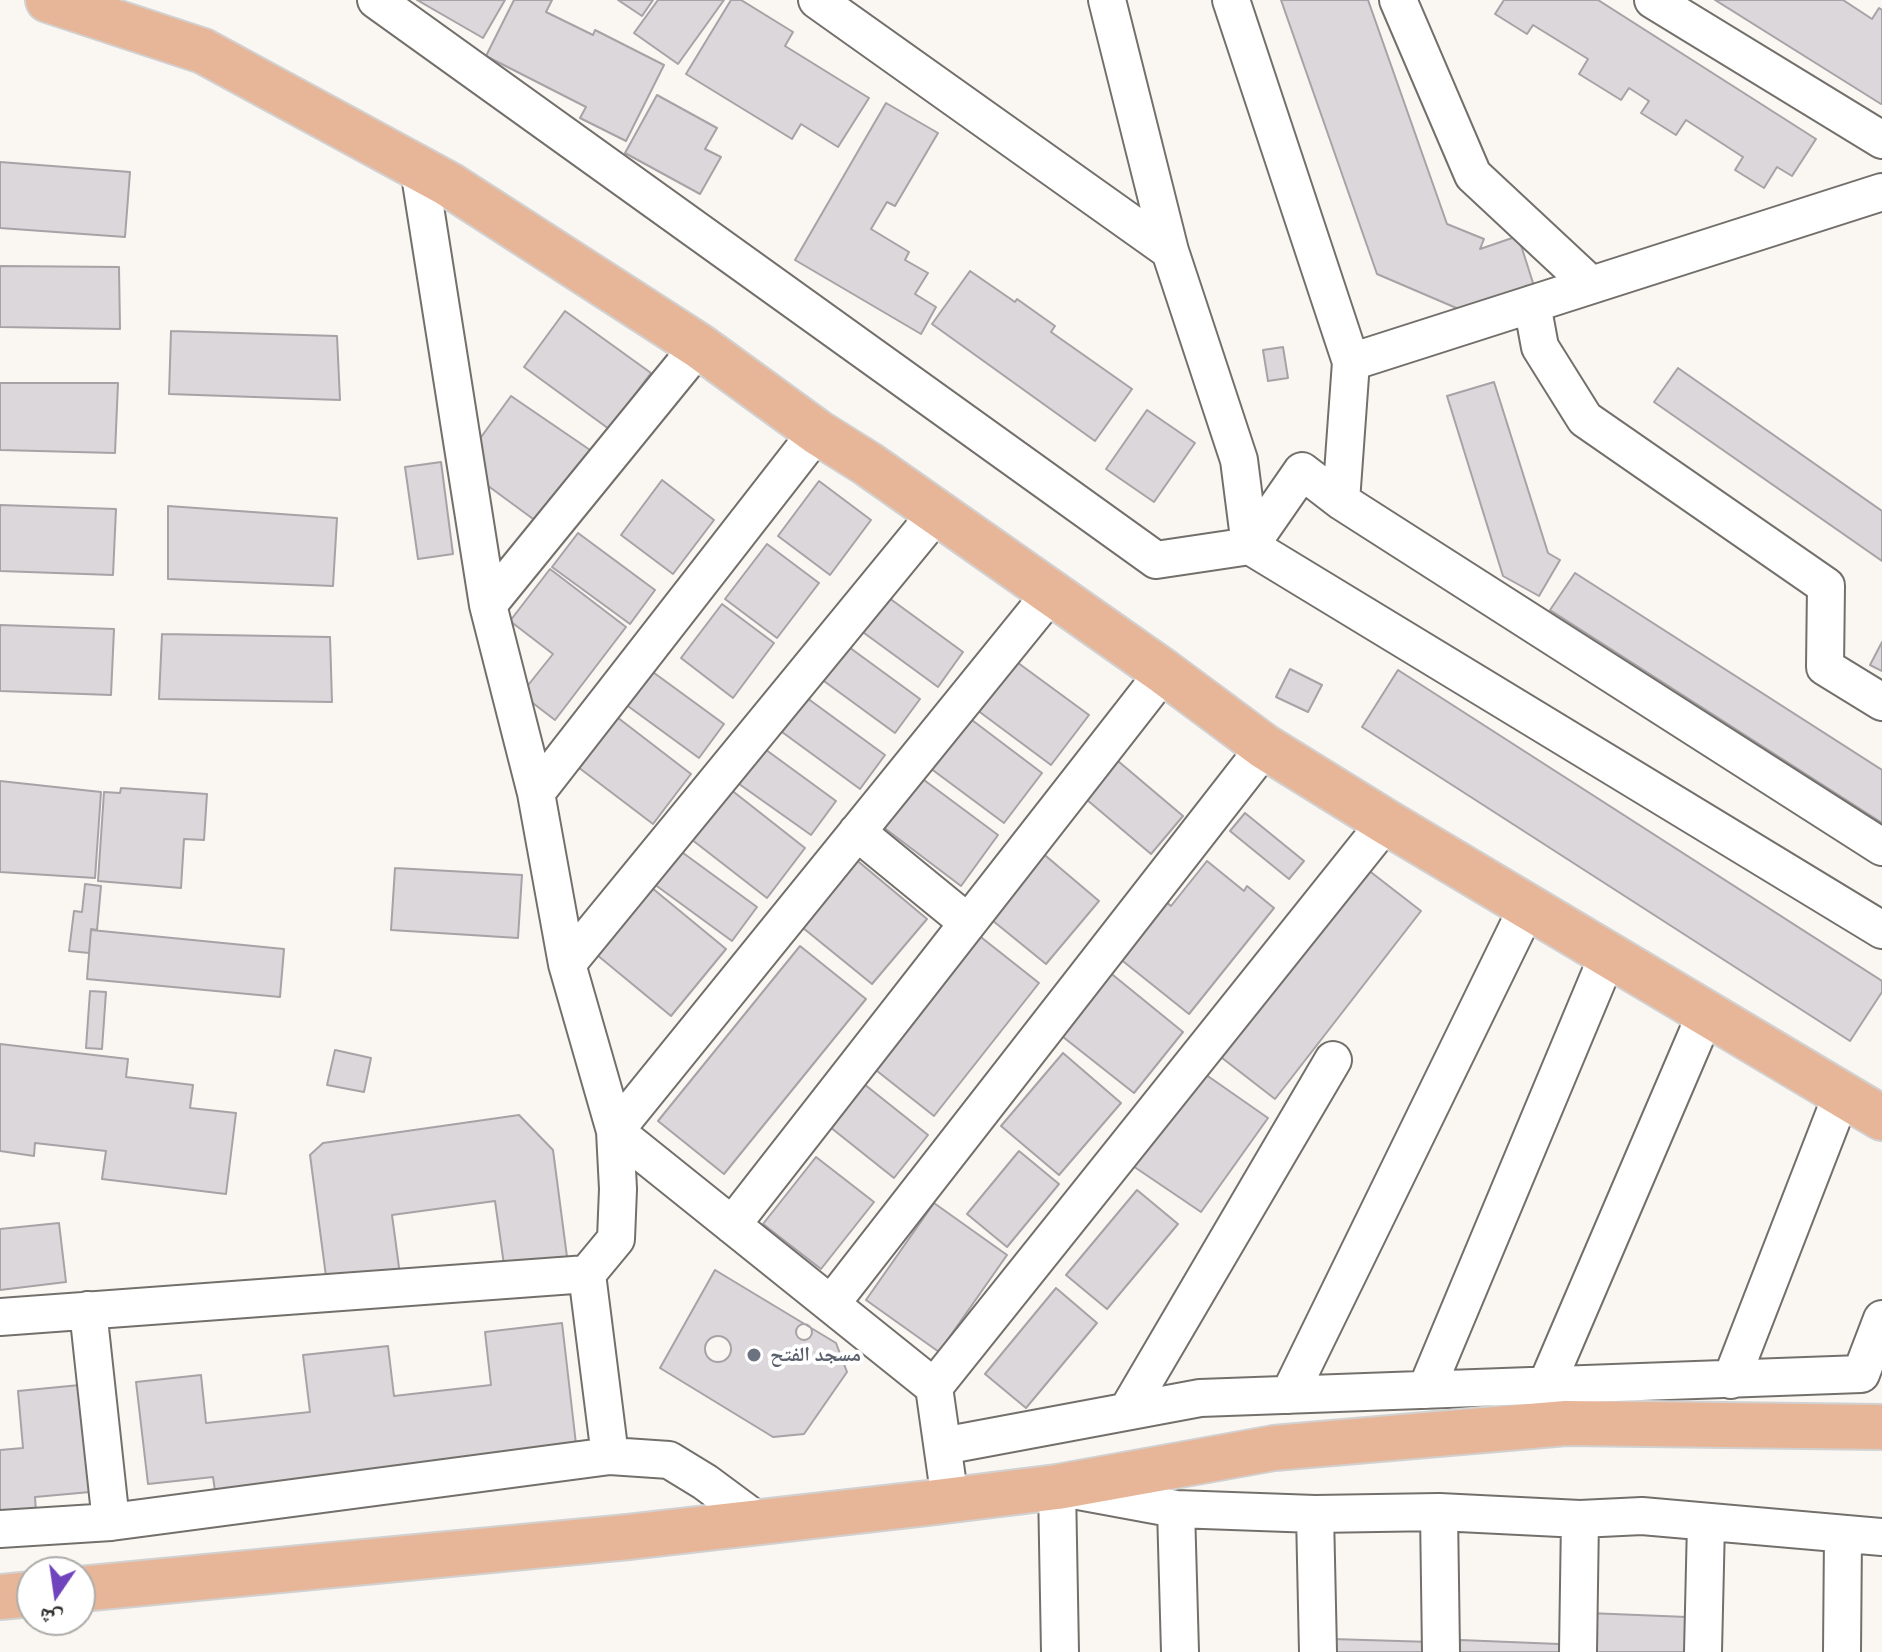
<!DOCTYPE html>
<html>
<head>
<meta charset="utf-8">
<style>
	body { margin:0 }
	#map { position:relative; width:1882px; height:1652px; overflow:hidden; background:#faf6f2; font-family:"Fira Sans","Noto Naskh Arabic",sans-serif }
	canvas { display:block }
	.north { position:absolute; left:16px; top:1556px; width:80px; height:80px; box-sizing:border-box; background:#fff; border:2px solid #adacab; border-radius:50%; rotate:193deg; font-size:22px; font-weight:700; line-height:32px; text-align:center; color:#31302e }
	.north::after { content:''; display:block; margin:auto; width:28px; height:36px; background:#7044bc; clip-path:polygon(50% 0,100% 100%,50% 72%,0 100%) }
</style>
</head>
<body>
<div id="map">
<canvas width="1882" height="1652"></canvas>
<div class="north">ش</div>
</div>
<script>
const ctx = document.querySelector('canvas').getContext('2d');
ctx.lineJoin = 'round';
function fill(path, color) { ctx.fillStyle = color; ctx.fill(path, 'evenodd'); }
const shape = rows => new Path2D(rows.map(r => 'M' + r).join(''));
function strokePath(path, color, width, dash) { ctx.strokeStyle = color; ctx.lineWidth = width; ctx.lineCap = dash ? 'butt' : 'round'; ctx.setLineDash(dash || []); ctx.stroke(path); }
function drawText(font, color, halo, rows, align = 'center') {
  ctx.font = font + ' "Fira Sans","Noto Naskh Arabic",sans-serif'; ctx.lineWidth = 8; ctx.setLineDash([]); ctx.textBaseline = 'middle'; ctx.strokeStyle = halo; ctx.fillStyle = color; for (const [text, x, y, turn = 0] of rows) {
    ctx.save(); ctx.translate(x, y); ctx.rotate((+turn || 0) * Math.PI / 180); ctx.textAlign = isNaN(turn) ? turn : align; if (halo) ctx.strokeText(text, 0, 0); ctx.fillText(text, 0, 0); ctx.restore();
  }
}
const building = shape([
	[417,0,505,0,483,38,417,0],
	[514,0,552,0,546,12,593,35,595,30,664,65,626,141,580,118,586,107,486,56,514,0],
	[618,0,653,0,642,16,618,0],
	[658,0,724,0,678,64,634,33,658,0],
	[731,0,741,0,793,32,785,46,869,98,838,147,801,124,792,139,686,74,731,0],
	[1281,0,1368,0,1447,224,1484,239,1480,249,1518,236,1534,286,1461,310,1377,274,1281,0],
	[1504,0,1598,0,1816,139,1792,176,1777,167,1764,188,1735,170,1743,157,1686,120,1676,135,1641,113,1649,101,1629,88,1621,100,1579,74,1588,59,1533,25,1527,34,1495,14,1504,0],
	[1715,0,1843,0,1872,19,1879,8,1882,10,1882,103,1881,104,1715,0],
	[657,95,717,128,705,149,721,157,700,194,625,153,657,95],
	[886,103,938,133,895,206,887,202,871,229,909,252,905,260,928,273,915,294,936,307,921,334,795,260,886,103],
	[0,162,130,172,125,237,0,228,0,162],
	[0,266,119,267,120,329,0,327,0,266],
	[970,271,1015,302,1017,299,1055,326,1051,332,1132,389,1095,441,932,324,970,271],
	[565,311,651,373,609,429,524,367,565,311],
	[171,331,337,336,340,400,169,394,171,331],
	[1283,347,1288,378,1268,381,1263,350,1283,347],
	[1678,368,1882,511,1882,561,1654,402,1678,368],
	[1494,382,1548,553,1560,560,1539,596,1503,576,1447,396,1494,382],
	[0,383,118,383,115,453,0,450,0,383],
	[511,396,593,452,540,524,480,480,468,455,511,396],
	[1147,410,1195,443,1154,502,1106,469,1147,410],
	[441,462,453,554,418,559,405,467,441,462],
	[662,480,714,520,673,574,621,535,662,480],
	[819,481,871,520,830,575,778,536,819,481],
	[0,505,116,509,113,575,0,571,0,505],
	[168,506,337,518,333,586,168,579,168,506],
	[578,533,655,590,630,624,552,567,578,533],
	[767,544,819,583,777,638,725,599,767,544],
	[550,569,626,627,555,720,521,694,553,654,510,621,550,569],
	[1575,573,1882,770,1882,823,1550,610,1575,573],
	[885,595,963,652,938,687,860,630,885,595],
	[722,604,774,643,733,698,681,658,722,604],
	[0,625,114,629,111,695,0,691,0,625],
	[162,634,330,637,332,702,159,699,162,634],
	[842,642,920,699,895,733,817,676,842,642],
	[1882,642,1882,671,1870,665,1882,642],
	[1010,657,1089,715,1051,765,973,707,1010,657],
	[646,667,724,724,699,758,621,701,646,667],
	[1290,669,1322,685,1308,712,1276,697,1290,669],
	[1398,670,1882,981,1882,992,1850,1041,1362,727,1398,670],
	[807,698,885,755,860,789,782,732,807,698],
	[613,714,691,774,653,824,574,764,613,714],
	[964,714,1042,773,1004,823,926,765,964,714],
	[758,744,836,801,811,835,732,779,758,744],
	[1118,761,1183,816,1151,854,1086,799,1118,761],
	[920,777,998,835,961,886,883,827,920,777],
	[0,781,101,792,95,878,0,872,0,781],
	[121,788,207,794,204,840,184,839,181,888,98,881,104,792,120,793,121,788],
	[730,789,805,848,767,898,691,839,730,789],
	[1245,813,1304,861,1289,879,1230,831,1245,813],
	[679,850,757,907,732,941,654,884,679,850],
	[1040,851,1099,901,1046,964,987,916,1040,851],
	[847,852,927,919,872,984,792,919,847,852],
	[1207,861,1244,891,1247,886,1274,908,1189,1014,1119,958,1165,901,1171,906,1207,861],
	[1363,866,1421,911,1275,1099,1217,1054,1363,866],
	[395,868,522,875,518,938,391,930,395,868],
	[646,883,726,949,671,1016,591,950,646,883],
	[85,884,101,886,97,930,91,929,89,953,69,951,74,911,82,912,85,884],
	[91,930,284,949,280,997,87,979,91,930],
	[977,934,1039,983,934,1116,872,1067,977,934],
	[800,946,866,999,724,1174,658,1121,800,946],
	[1108,971,1183,1032,1134,1093,1058,1033,1108,971],
	[90,991,106,992,102,1049,86,1048,90,991],
	[0,1044,128,1059,126,1077,193,1085,190,1108,236,1113,226,1194,102,1179,106,1151,35,1143,34,1156,0,1151,0,1044],
	[335,1050,371,1058,364,1092,327,1085,335,1050],
	[1063,1053,1121,1103,1059,1175,1001,1126,1063,1053],
	[1202,1072,1268,1118,1201,1212,1130,1164,1202,1072],
	[864,1084,928,1135,894,1178,830,1127,864,1084],
	[519,1115,553,1150,567,1257,504,1265,495,1201,392,1215,400,1275,327,1284,310,1155,323,1143,519,1115],
	[1019,1151,1059,1184,1007,1247,967,1214,1019,1151],
	[816,1157,874,1202,821,1269,763,1224,816,1157],
	[1137,1190,1178,1224,1107,1309,1066,1275,1137,1190],
	[934,1203,1007,1255,939,1352,866,1300,934,1203],
	[59,1223,66,1282,0,1290,0,1229,59,1223],
	[715,1270,836,1343,847,1372,804,1434,773,1437,660,1368,715,1270],
	[1056,1288,1097,1323,1026,1408,985,1374,1056,1288],
	[562,1323,576,1444,215,1491,213,1477,148,1484,136,1382,201,1375,206,1423,310,1412,303,1355,388,1346,394,1396,491,1385,485,1332,562,1323],
	'796 1332a8 8 0 1 1 16 0a8 8 0 1 1-16 0Z',
	'705 1349a13 13 0 1 1 26 0a13 13 0 1 1-26 0Z',
	[80,1385,90,1492,35,1497,36,1512,0,1515,0,1450,23,1448,18,1391,80,1385],
	[1588,1613,1687,1617,1688,1652,1588,1652,1588,1613],
	[1332,1639,1432,1642,1433,1652,1333,1652,1332,1639],
	[1460,1640,1559,1644,1560,1652,1460,1652,1460,1640]
]);
const minor = shape([
	[376,0,1156,560,1250,546,1239,460,1170,251,1107,0],
	[817,0,1170,251],
	[1231,0,1351,362,1341,501],
	[1398,0,1473,175,1591,285],
	[1653,0,1882,140],
	[419,169,488,605,536,793,567,964,615,1131,618,1189,616,1239,587,1274,610,1456],
	[1532,304,1540,347,1585,419,1826,586,1825,667,1882,702],
	[1351,362,1882,192],
	[488,605,699,346],
	[536,793,817,432],
	[857,832,967,922],
	[1882,847,1341,501,1302,471,1250,546,1882,930],
	[567,964,936,514],
	[732,1225,1164,672],
	[831,1304,1265,747],
	[88,1310,111,1522],
	[0,1317,587,1274],
	[1731,1380,1842,1094],
	[1546,1386,1706,1013],
	[934,1387,1386,822],
	[1426,1390,1608,955],
	[1289,1395,1528,906],
	[1127,1411,1333,1060],
	[943,1446,1200,1398,1861,1374,1882,1319],
	[950,1500,934,1387,615,1131,1051,593],
	[1176,1509,1180,1652],
	[1439,1512,1441,1652],
	[1315,1514,1318,1652],
	[0,1529,111,1522,610,1456,669,1460,705,1482,759,1522],
	[1060,1652,1057,1487,1176,1509,1315,1514,1439,1512,1580,1519,1642,1516,1882,1537],
	[1578,1652,1580,1519],
	[1703,1652,1706,1523],
	[1842,1652,1843,1535]
]);
const major = shape([
	[48,0,203,51,448,184,699,346,817,432,868,464,1164,672,1265,747,1386,822,1882,1118],
	[80,1589,628,1537,928,1503,1057,1487,1274,1448,1566,1423,1882,1427],
	[0,1597,32,1594]
]);
const markers = [
	[754,1355,8,"#6b7280"]
];
const worshipNames = [
	["مسجد الفتح",770,1355]
];
fill(building, '#dbd7da');
strokePath(building, '#a6a2a6', 2);
strokePath(minor, '#73706c', 40);
strokePath(major, '#d2d1d1', 48);
strokePath(minor, '#fff', 36);
strokePath(major, '#e7b698', 44);
for (const [x, y, r, color] of markers) { const dot = new Path2D(); dot.arc(x, y, r, 0, 2 * Math.PI); ctx.fillStyle = color; ctx.fill(dot); strokePath(dot, '#fff', 3); }
drawText('bold 20px', '#5b616d', '#fff', worshipNames, 'left');
</script>
</body>
</html>
